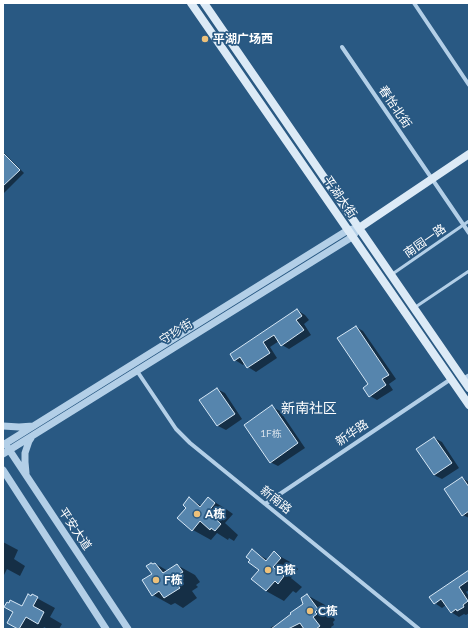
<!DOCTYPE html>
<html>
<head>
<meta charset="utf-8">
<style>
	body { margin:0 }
	#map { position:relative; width:472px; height:632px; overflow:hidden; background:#295983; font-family:Lato,sans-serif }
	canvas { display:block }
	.frame { position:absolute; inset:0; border:4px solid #fff; pointer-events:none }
</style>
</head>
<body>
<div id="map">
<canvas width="472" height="632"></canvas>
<div class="frame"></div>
</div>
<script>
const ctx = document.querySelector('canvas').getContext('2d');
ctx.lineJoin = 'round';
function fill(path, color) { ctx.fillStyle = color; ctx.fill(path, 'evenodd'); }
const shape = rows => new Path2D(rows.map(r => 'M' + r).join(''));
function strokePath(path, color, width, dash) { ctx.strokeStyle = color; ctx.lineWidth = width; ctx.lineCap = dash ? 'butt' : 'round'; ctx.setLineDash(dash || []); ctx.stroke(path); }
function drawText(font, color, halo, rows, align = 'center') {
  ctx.font = font + ' Lato,"Noto Sans SC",sans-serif'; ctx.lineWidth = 3.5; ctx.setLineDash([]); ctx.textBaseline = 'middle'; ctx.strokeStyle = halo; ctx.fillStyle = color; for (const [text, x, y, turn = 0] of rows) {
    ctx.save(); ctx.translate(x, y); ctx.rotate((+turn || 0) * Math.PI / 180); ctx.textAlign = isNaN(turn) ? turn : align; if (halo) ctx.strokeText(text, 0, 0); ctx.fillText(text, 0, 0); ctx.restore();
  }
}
const shadow = shape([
	[3,152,24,173,3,194],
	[297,310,305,315,309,320,304,324,311,335,289,349,282,345,279,341,270,347,277,358,256,372,248,367,245,363,243,365,235,360,231,355],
	[356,327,363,331,396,379,389,384,393,390,377,400,370,396,370,384],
	[217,389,225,393,242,419,226,430,218,426,201,400],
	[272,407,280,411,305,448,278,466,270,462],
	[434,438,442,442,459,468,442,479,434,475],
	[462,478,469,482,469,518,463,515],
	[208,498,226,509,233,514,225,523,238,535,234,541,229,538,228,540,217,533,211,540,193,530,187,508,189,499,202,506],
	[3,542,18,550,14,559,25,566,20,576,7,569,3,577],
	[253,551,268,560,274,553,292,563,298,569,291,578,302,587,296,593,293,591,284,601,266,591],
	[156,564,168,571,177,565,195,575,200,582,196,585,198,587,192,591,197,598,183,608,175,603,171,605,153,595,153,565],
	[469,572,469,590,466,592,469,596,469,613,466,615,464,614,459,617,451,612,446,605,442,608,436,604,439,601,436,601,436,604,435,603,431,598],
	[307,595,325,605,335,620,333,622,334,625,331,627,332,629,269,629,273,626,275,627,304,604],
	[33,596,55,608,50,617,62,624,59,629,48,629,44,627,43,629,19,629,22,607]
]);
const building = shape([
	[3,153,20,170,3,186,3,153],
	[297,309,302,316,296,320,304,330,281,346,274,335,263,342,270,353,247,368,240,357,234,361,230,354,297,309],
	[356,326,389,375,382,379,386,385,369,397,363,388,368,384,337,338,356,326],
	[217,388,235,414,217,426,199,400,217,388],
	[272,405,298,443,270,463,244,425,272,405],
	[434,437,452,463,434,475,416,449,434,437],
	[462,477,469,487,469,511,462,516,444,489,462,477],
	[189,497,200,507,208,497,215,503,208,512,221,524,215,531,211,528,210,530,200,521,192,531,177,518,186,508,183,505,189,497],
	[252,549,266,561,274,551,281,558,273,567,284,576,278,584,275,581,266,591,251,579,259,570,248,562,250,560,246,557,252,549],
	[151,563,153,564,155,563,163,573,177,564,183,572,179,574,180,576,174,580,180,588,164,598,159,591,152,596,142,580,152,574,146,566,151,563],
	[469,570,469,580,459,587,468,601,463,605,464,607,457,611,456,609,451,613,441,599,434,604,429,597,469,570],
	[28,594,31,596,32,594,38,597,33,606,44,612,38,624,26,617,19,629,18,629,7,623,13,612,4,607,7,602,9,603,10,600,22,606,28,594],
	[307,594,318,609,315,612,317,614,313,617,320,626,316,629,304,629,300,623,288,629,271,629,291,614,290,613,303,604,301,598,307,594]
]);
const service = shape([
	[391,275,469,221],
	[414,308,469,271]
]);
const minor = shape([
	[414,3,469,85],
	[342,47,469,233],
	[137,371,176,429,190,443,419,629],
	[265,504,451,379]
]);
const tertiary = shape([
	[464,380,469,377],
	[3,426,19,427,33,426],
	[3,445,348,230,353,229],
	[8,448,128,629],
	[3,454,352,237,359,228],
	[3,470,106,629],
	[26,473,25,462,25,453,29,441,31,438]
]);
const secondary = shape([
	[191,3,469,405],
	[204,3,469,388],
	[359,228,469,154]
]);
const markers = [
	[205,39,4,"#edc17a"],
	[197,514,4,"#edc17a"],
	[268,570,4,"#edc17a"],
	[156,580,4,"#edc17a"],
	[310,611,4,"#edc17a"]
];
const numberNames = [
	["1F栋",271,434]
];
const poiNames = [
	["平湖广场西",213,39],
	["A栋",205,514],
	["B栋",276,570],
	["F栋",164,580],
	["C栋",318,611]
];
const streetNames = [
	["春怡北街",395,107,56],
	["平湖大街",340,197,55],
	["南园一路",425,241,-35],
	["守珍街",176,332,-32],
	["新华路",352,433,-34],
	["新南路",276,500,39],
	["平安大道",75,529,56]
];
const quarterNames = [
	["新南社区",309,408]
];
fill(shadow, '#0007');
fill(building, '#5685ad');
strokePath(building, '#d6e7f5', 1);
strokePath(service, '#b3cfe7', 3);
strokePath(minor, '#b3cfe7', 4);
strokePath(tertiary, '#b3cfe7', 7);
strokePath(secondary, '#dceaf6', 8);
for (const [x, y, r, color] of markers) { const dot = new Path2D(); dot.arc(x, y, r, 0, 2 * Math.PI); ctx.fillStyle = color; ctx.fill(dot); strokePath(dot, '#295983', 1.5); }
drawText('10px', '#d5e0ea', null, numberNames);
drawText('bold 12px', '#fff', '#295983', poiNames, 'left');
drawText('12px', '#fff', '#295983', streetNames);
drawText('14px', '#fff', '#295983', quarterNames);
</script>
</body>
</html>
